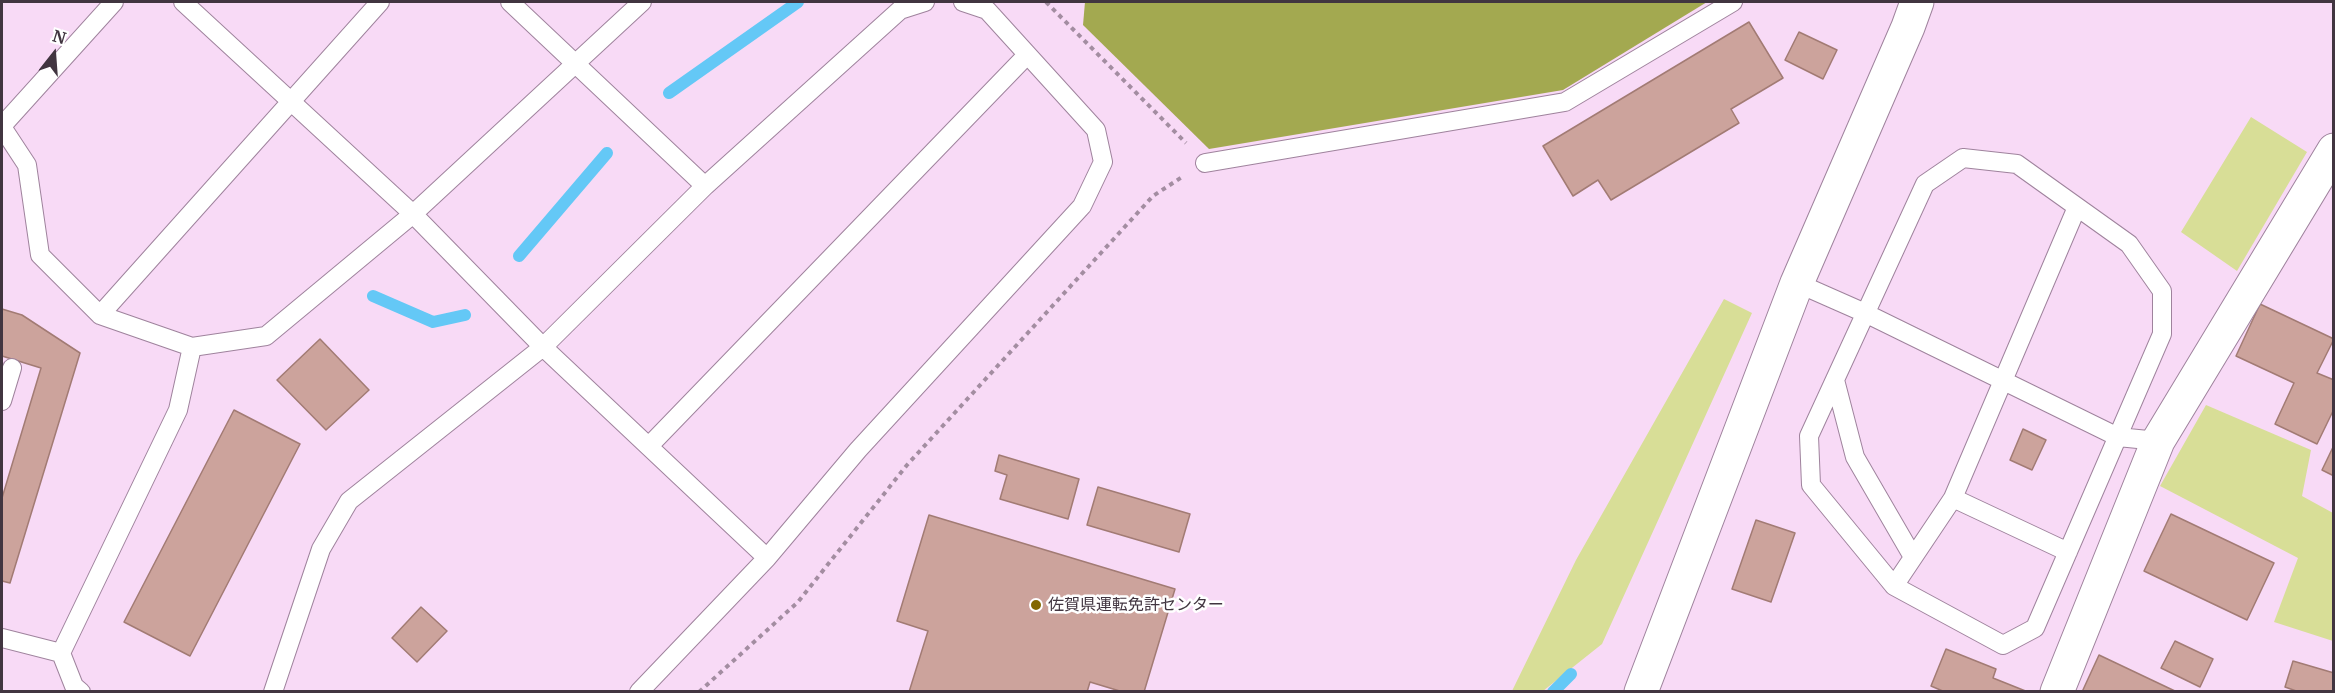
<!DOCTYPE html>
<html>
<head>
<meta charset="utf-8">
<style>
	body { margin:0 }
	#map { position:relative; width:2335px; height:693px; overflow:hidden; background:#f8daf6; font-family:Merriweather,serif }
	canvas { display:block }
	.frame { position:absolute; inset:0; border:3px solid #413540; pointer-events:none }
	.north { position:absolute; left:24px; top:24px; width:60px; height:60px; -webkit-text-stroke:4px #fff; paint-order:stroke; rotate:17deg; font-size:16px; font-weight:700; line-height:24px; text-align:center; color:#413540 }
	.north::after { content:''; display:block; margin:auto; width:21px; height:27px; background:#413540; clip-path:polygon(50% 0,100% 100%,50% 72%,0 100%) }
</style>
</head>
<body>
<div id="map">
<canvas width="2335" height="693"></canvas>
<div class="frame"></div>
<div class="north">N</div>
</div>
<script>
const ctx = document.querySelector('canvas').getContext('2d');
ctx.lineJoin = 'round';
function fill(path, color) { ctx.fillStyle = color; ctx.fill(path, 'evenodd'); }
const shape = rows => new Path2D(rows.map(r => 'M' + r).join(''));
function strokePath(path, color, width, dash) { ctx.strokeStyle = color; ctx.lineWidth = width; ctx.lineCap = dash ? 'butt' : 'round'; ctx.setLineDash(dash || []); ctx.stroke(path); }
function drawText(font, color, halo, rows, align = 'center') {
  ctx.font = font + ' Merriweather,"Noto Sans JP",serif'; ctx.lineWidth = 5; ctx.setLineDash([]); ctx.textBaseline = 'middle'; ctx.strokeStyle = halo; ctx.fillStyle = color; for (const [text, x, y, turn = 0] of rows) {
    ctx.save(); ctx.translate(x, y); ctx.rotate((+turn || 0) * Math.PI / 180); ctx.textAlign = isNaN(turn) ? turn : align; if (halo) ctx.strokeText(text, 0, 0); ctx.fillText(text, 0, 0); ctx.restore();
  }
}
const green = shape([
	[2251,117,2307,152,2237,271,2181,232],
	[1724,299,1752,313,1602,644,1543,691,1512,691,1576,560],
	[2206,405,2311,450,2302,496,2333,513,2333,641,2274,622,2298,558,2160,486]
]);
const forest = shape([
	[1085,2,1707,2,1563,90,1209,149,1083,25]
]);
const stream = shape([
	[669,93,798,2],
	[519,256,607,153],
	[373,296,433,322,465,315],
	[1553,692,1571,674]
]);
const building = shape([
	[1749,22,1783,78,1731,109,1739,123,1611,200,1598,180,1573,196,1543,146,1749,22],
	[1799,32,1837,50,1823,79,1785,60,1799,32],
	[2260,304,2334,339,2317,373,2334,380,2334,409,2317,444,2275,424,2294,383,2236,356,2260,304],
	[2,309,22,315,80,353,10,583,2,581,2,498,41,368,2,356,2,309],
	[320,339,369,390,326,430,277,380,320,339],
	[234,410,300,444,190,656,124,622,234,410],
	[2023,429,2046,440,2032,470,2010,460,2023,429],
	[2334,445,2334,476,2322,470,2334,445],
	[999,455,1079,479,1068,519,1000,499,1007,475,995,471,999,455],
	[1098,487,1190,514,1179,552,1087,525,1098,487],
	[2171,514,2274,563,2247,620,2144,571,2171,514],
	[929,515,1175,589,1144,692,1123,692,1090,682,1087,692,909,692,928,631,897,621,929,515],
	[1756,520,1795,533,1771,602,1732,589,1756,520],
	[421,607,447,631,417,662,392,638,421,607],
	[2175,641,2213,659,2200,687,2161,668,2175,641],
	[1946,649,1996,669,1993,678,2028,692,1945,692,1931,686,1946,649],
	[2099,655,2177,692,2082,692,2099,655],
	[2293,661,2334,673,2334,692,2299,692,2285,687,2293,661]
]);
const path = shape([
	[1046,2,1186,143],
	[699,692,798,602,907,465,1153,196,1182,177]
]);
const service = shape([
	[183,2,413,214,543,347,767,558],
	[510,2,705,186],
	[2,126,114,2],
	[2,127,27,165,40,255,100,315,192,347,266,336,413,214,642,2],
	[1963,158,2017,164,2129,244,2162,291,2162,334,2035,628,2003,645,1894,586,1811,485,1809,436,1925,184,1963,158],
	[1205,163,1565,102,1733,2],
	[1797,283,1865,313,2118,437,2158,441],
	[100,315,380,2],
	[1835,380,1855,457,1913,557],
	[2,401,12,368],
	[649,446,1027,55],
	[1953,498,2068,552],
	[1894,586,1953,498,2077,207],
	[2,638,61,653],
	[81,692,74,686,61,653,178,410,192,347],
	[273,692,321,549,349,501,543,347,705,186,900,10,925,2],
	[639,692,767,558,858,450,1082,206,1103,162,1096,130,987,10,963,2]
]);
const minor = shape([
	[2057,692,2158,441,2334,150]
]);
const tertiary = shape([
	[1641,692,1797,283,1908,27,1917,2]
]);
const markers = [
	[1036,605,6,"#826800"]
];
const poiNames = [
	["佐賀県運転免許センター",1048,605]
];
fill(green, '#d8de97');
fill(forest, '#a3a950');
strokePath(stream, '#64c8f6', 12);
fill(building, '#cca39c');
strokePath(building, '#a27b74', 1.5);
strokePath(service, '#9f839d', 20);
strokePath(minor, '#9f839d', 35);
strokePath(tertiary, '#9f839d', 35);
strokePath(path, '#a38da1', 4, [4.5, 4.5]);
strokePath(service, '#fff', 18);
strokePath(minor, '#fff', 33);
strokePath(tertiary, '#fff', 33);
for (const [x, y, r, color] of markers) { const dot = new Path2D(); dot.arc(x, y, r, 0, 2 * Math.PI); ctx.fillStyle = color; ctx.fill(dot); strokePath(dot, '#fff', 2); }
drawText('16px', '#413540', '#fff', poiNames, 'left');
</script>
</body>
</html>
